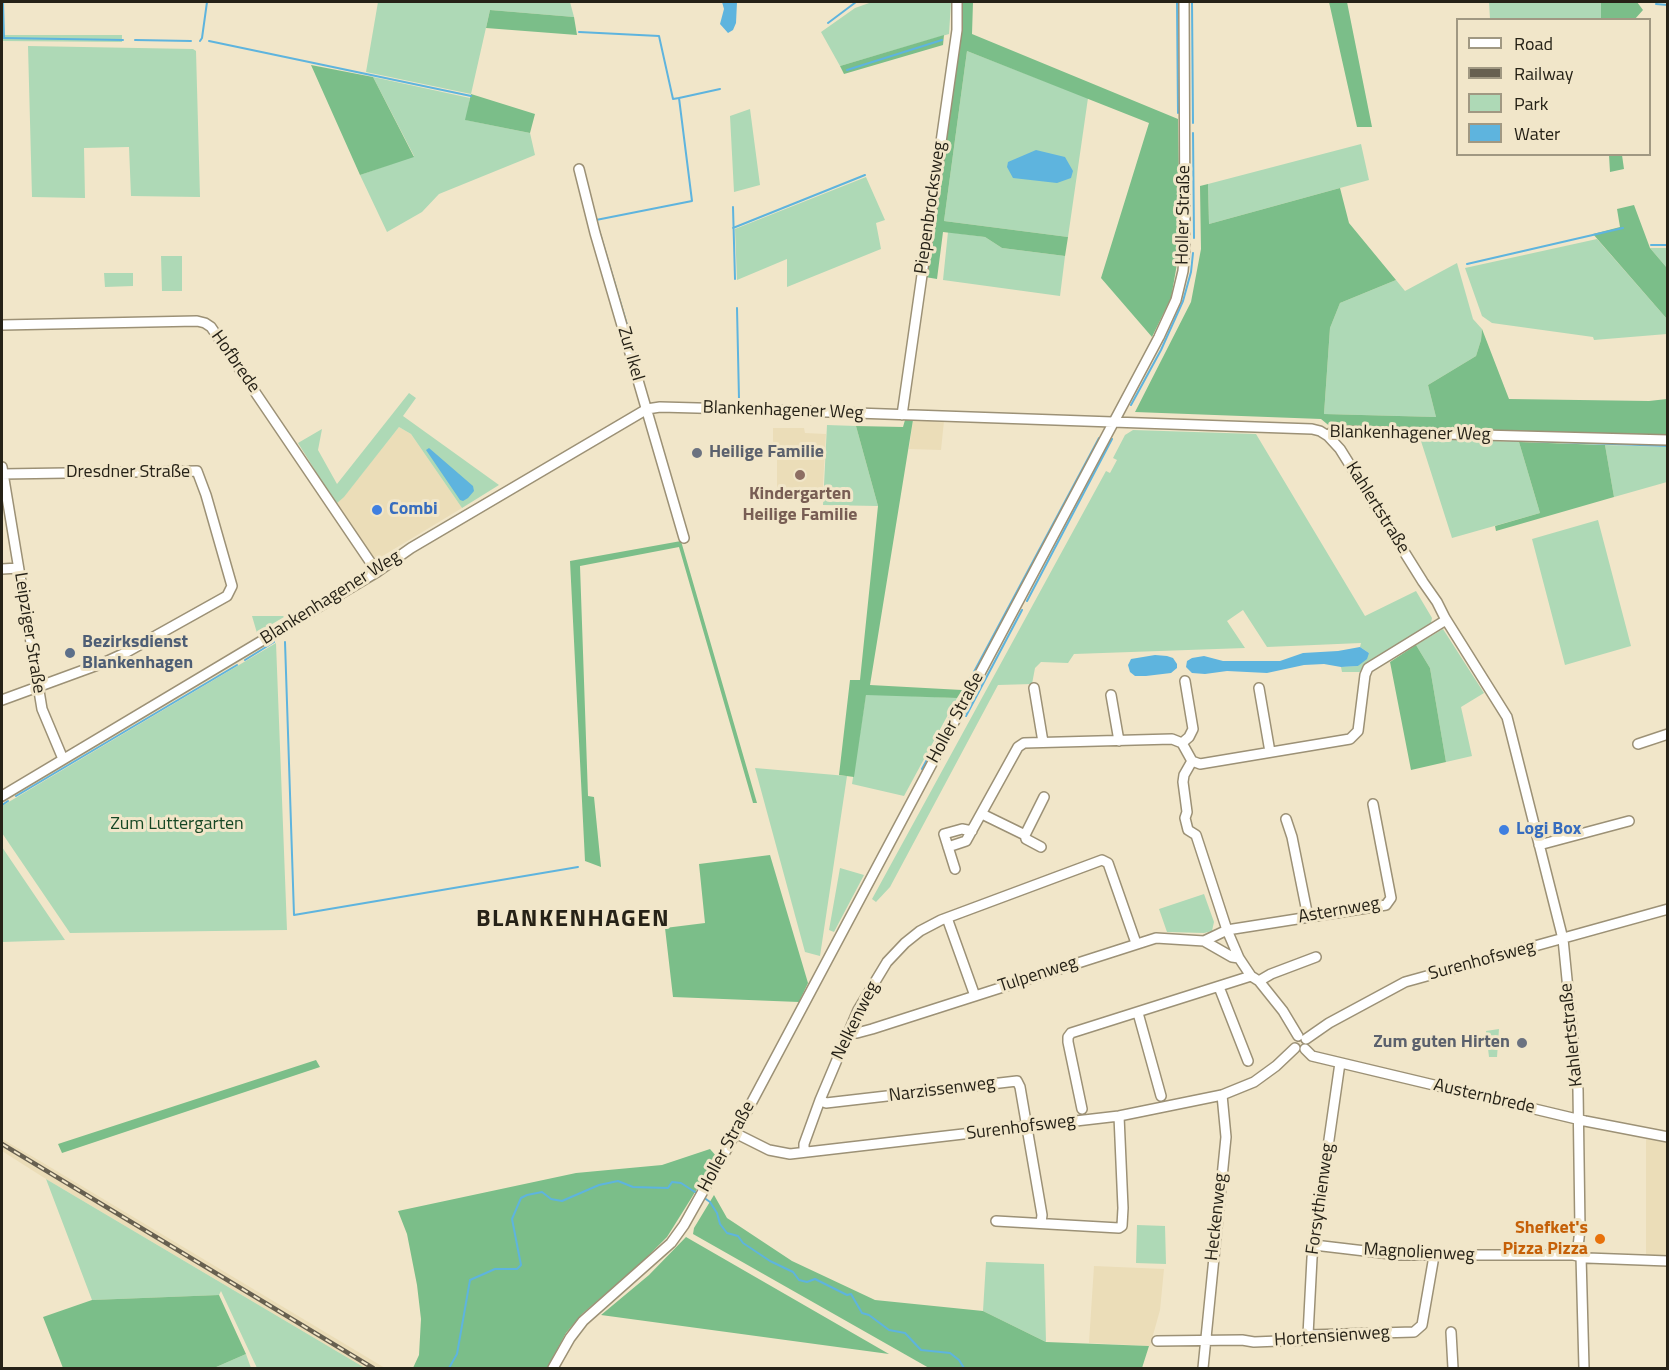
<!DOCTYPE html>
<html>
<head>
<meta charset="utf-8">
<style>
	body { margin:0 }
	#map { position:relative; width:1669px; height:1370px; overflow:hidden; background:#f1e6c9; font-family:"Titillium Web",sans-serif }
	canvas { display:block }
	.frame { position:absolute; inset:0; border:3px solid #262217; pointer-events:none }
	.legend { position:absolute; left:1456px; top:18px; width:195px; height:138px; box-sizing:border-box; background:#f1e6c9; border:2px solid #a09882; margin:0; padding:8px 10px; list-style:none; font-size:18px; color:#262217 }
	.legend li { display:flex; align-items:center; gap:12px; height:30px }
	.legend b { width:30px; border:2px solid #a09882 }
</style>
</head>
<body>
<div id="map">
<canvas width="1669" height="1370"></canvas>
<div class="frame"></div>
<ul class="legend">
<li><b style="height:8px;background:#fff"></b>Road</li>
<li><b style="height:8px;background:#676050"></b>Railway</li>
<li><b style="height:16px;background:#aed9b6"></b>Park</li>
<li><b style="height:16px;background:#5eb4de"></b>Water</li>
</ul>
</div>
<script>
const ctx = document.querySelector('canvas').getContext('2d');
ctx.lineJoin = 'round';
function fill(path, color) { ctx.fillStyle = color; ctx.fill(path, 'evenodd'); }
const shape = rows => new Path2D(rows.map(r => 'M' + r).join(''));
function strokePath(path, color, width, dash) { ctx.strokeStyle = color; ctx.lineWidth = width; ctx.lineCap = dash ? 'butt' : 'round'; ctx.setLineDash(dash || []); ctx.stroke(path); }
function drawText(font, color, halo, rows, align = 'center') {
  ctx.font = font + ' "Titillium Web",sans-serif'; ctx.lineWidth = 6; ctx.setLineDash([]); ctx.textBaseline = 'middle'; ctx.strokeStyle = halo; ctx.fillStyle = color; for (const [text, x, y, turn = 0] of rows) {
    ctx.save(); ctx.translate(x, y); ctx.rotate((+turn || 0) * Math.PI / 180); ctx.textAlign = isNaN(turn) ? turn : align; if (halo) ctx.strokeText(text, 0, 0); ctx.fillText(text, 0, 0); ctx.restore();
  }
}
const built = shape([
	[913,420,944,421,941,450,909,449],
	[399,427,411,434,462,508,376,560,372,558,336,504,344,496],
	[773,428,804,428,805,433,826,434,822,502,777,501,777,450,773,450],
	[2,1139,40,1161,385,1368,365,1368,46,1179,2,1151],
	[1646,1139,1667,1143,1667,1255,1646,1255],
	[1094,1266,1164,1269,1160,1310,1150,1346,1089,1343]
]);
const green = shape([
	[378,2,570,2,574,17,490,10,471,94,366,72],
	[872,2,951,2,949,34,840,66,821,32,855,8],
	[1489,2,1601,2,1601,19,1490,19],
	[2,35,122,35,122,42,2,41],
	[28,46,193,49,196,51,200,197,131,196,129,147,84,148,85,198,32,197],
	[967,51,1088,98,1068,237,944,221],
	[373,77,470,98,466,120,530,133,535,155,439,194,422,212,387,232,360,175,414,156],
	[750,109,760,185,734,192,730,116],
	[1361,144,1369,180,1209,224,1208,184],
	[866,177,885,220,876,223,881,249,787,287,787,259,737,280,735,229],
	[948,232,985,237,1002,248,1065,256,1060,296,943,280],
	[1597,239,1667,319,1667,334,1594,340,1593,337,1492,323,1482,316,1465,268],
	[1650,248,1667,248,1667,268],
	[161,256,182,256,182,291,162,291],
	[1457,263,1473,319,1482,329,1481,340,1476,356,1428,385,1436,417,1324,414,1330,328,1340,303,1396,280,1405,291],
	[104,273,133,273,133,286,105,287],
	[409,393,416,398,403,416,499,485,462,508,411,434,399,427,344,497,336,504,298,443,322,429,318,450,337,484],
	[827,425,856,426,878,506,823,505],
	[1133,430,1256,434,1365,616,1416,591,1432,618,1431,623,1364,665,1360,672,1342,672,1341,667,1358,666,1369,653,1360,647,1361,643,1267,647,1243,610,1227,621,1245,648,1074,654,1068,663,1041,662,1035,668,1032,684,998,685,890,887,876,902,872,899,1106,471,1110,473,1117,460,1113,458,1125,435],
	[1420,438,1519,442,1540,513,1452,538],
	[1605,445,1667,447,1667,482,1614,497],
	[1598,520,1631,646,1565,665,1532,539],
	[252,616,283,616,284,617,257,633],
	[1443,629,1484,693,1461,707,1472,756,1446,762,1430,668,1416,645],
	[276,643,287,930,70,933,2,833,2,806],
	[866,694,957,698,904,796,852,784],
	[755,768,847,776,820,956,805,952],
	[2,847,65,940,2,942],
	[840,868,864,875,834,932,829,930],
	[1204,894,1214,922,1212,931,1204,933,1167,932,1159,909],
	[1499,1029,1497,1057,1489,1057,1486,1031],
	[46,1179,365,1368,257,1368,221,1291,219,1295,92,1300],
	[1137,1225,1165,1226,1166,1264,1136,1263],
	[986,1262,1044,1264,1046,1342,983,1311],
	[246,1354,251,1368,214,1368]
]);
const forest = shape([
	[962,2,973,2,972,34,1178,119,1180,247,1171,298,1152,337,1101,278,1149,123,967,51,944,221,1068,237,1065,256,1002,248,985,237,943,232,937,279,925,277,960,30],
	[1329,2,1347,2,1372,127,1357,127],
	[1601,2,1637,2,1643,10,1635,19,1601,19],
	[490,10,574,17,577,35,486,28],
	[944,35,943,45,844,74,840,66],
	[311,65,373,77,414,157,360,175],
	[471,94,535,114,530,133,465,120],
	[1609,155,1622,155,1624,169,1610,172],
	[1208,184,1209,224,1340,188,1349,223,1396,280,1340,303,1330,328,1324,414,1436,417,1428,385,1476,356,1481,340,1482,329,1509,399,1649,401,1667,399,1668,435,1332,428,1321,419,1135,412,1191,302,1201,249,1200,186],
	[1634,205,1650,248,1667,268,1667,319,1593,234,1620,227,1617,209],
	[905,420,913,420,870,685,962,690,957,698,866,695,854,777,839,775,850,680,860,680,878,506,856,426,903,427],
	[1519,442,1605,445,1614,497,1496,531,1495,526,1540,513],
	[681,541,757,803,753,803,679,547,580,566,588,796,594,797,601,867,585,861,570,561],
	[1416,645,1430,668,1446,762,1411,770,1390,662],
	[770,855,808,983,799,1002,673,997,665,928,705,923,699,864],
	[316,1060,320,1067,62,1153,58,1144],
	[710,1149,717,1157,667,1237,639,1265,582,1314,566,1333,547,1368,413,1368,419,1355,421,1319,417,1285,407,1234,398,1211,576,1173,662,1165],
	[714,1195,727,1218,792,1261,875,1300,983,1311,1046,1342,1149,1346,1142,1368,929,1368,693,1234,694,1228],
	[686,1237,889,1354,601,1315,649,1275],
	[219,1295,246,1354,214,1368,63,1368,43,1317,92,1300]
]);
const water = shape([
	[722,2,737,2,736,23,733,30,728,33,720,24,724,9],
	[1036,150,1065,157,1073,171,1071,178,1057,183,1013,178,1007,167,1008,162],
	[429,448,473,486,474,491,468,498,463,501,460,500,426,450],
	[1360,647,1369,653,1367,659,1358,666,1341,667,1324,664,1304,665,1267,673,1227,671,1205,674,1192,673,1186,667,1187,661,1192,658,1204,656,1223,661,1280,661,1303,653,1338,651],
	[1155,655,1167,656,1173,658,1177,664,1177,668,1171,673,1146,676,1135,676,1130,672,1128,665,1131,659]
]);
const stream = shape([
	[3,2,4,38],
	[1177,2,1178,113],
	[1192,2,1193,123],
	[1656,4,1668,5],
	[828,23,856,2],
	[579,32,659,36,673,99,679,98],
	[2,38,123,40],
	[135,40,191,41],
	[200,41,202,38,207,2],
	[209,41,471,96],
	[847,70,942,40],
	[1193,133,1194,238],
	[733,207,735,279],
	[733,228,865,175],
	[1651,245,1668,245],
	[1467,264,1623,228],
	[737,308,739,399],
	[627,325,596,220,692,201,679,98,720,89],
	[1131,405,1161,350,1183,301,1191,272,1193,253],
	[1475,439,1668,446],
	[1027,601,1112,439],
	[285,642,294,915,578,867],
	[245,660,274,642],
	[966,716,1022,610],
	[922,769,1099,438],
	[16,796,237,665],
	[2,805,8,801],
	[703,1197,710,1202,717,1213,720,1224,727,1233,738,1236,743,1243,770,1261,793,1272,799,1280,807,1282,815,1279,847,1295,851,1294,862,1313,869,1315,889,1330,905,1333,921,1350,950,1353,959,1360,964,1368],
	[449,1368,457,1354,470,1280,495,1269,517,1269,521,1265,512,1219,521,1198,527,1195,542,1192,551,1199,562,1201,599,1185,618,1181,633,1187,668,1188,672,1182,681,1183,698,1194]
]);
const minor = shape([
	[579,169,595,233,684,538],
	[2,325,197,321,205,323,211,327,377,572],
	[902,415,957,30,957,2],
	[1328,436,1333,431,1668,440],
	[2,467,42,709,63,759],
	[2,569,18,568],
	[1034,688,1043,742],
	[1259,688,1270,752],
	[1111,695,1119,741],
	[2,700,103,663,125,653,227,596,232,586,206,495,197,471,2,474],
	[1182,743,1189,737,1193,729,1185,681],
	[1638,744,1668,734],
	[1192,761,1200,764,1350,739,1358,731,1365,675,1368,668,1446,620],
	[2,796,377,572,411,548,647,409,660,407,771,410,1312,429,1320,431,1328,436,1340,449,1423,582,1437,602,1445,618,1507,717,1563,939,1578,1090,1580,1229,1578,1247,1581,1256,1584,1368],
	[982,814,1025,835,1026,839,1041,847],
	[1286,819,1292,837,1308,917],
	[1025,835,1044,797],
	[1539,845,1629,821],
	[948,847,966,841,1018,747,1024,743,1172,739,1182,743,1192,761,1184,775,1183,782,1187,812,1185,818,1188,830,1196,835,1227,930,1239,958,1251,976,1259,981,1283,1011,1298,1036],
	[955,869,944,834,962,829,972,831],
	[947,918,975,996],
	[1204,941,1232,957,1239,958],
	[1259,981,1271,974,1316,957],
	[1219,987,1248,1061],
	[1138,1013,1161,1096],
	[850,1031,857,1033,872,1029,1156,938,1204,941,1227,930,1386,905,1391,898,1373,804],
	[1306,1039,1329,1023,1405,982,1668,909],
	[1305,1049,1312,1056,1585,1121,1668,1137],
	[820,1100,826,1103,1017,1081,1020,1087,1042,1215,1041,1223],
	[1082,1109,1068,1042,1068,1037,1071,1033,1251,976],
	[735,1133,769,1150,790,1154,1119,1116,1222,1095,1254,1082,1276,1066,1295,1048],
	[804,1152,804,1144,820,1100,858,1010,887,962,905,943,920,931,941,920,1102,860,1108,863,1136,943],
	[996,1221,1119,1228,1122,1226,1123,1208,1119,1116],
	[1314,1245,1399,1255,1573,1255,1587,1258,1668,1261],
	[1451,1332,1453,1368],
	[1308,1335,1312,1258,1340,1063],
	[1157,1341,1242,1340,1254,1342,1304,1340,1308,1335,1414,1332,1422,1325,1434,1256],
	[553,1368,570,1338,583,1321,671,1243,684,1225,729,1145,1159,337,1176,300,1183,271,1185,246,1184,2],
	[1203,1368,1226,1137,1222,1095]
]);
const rail = shape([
	[2,1144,373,1368]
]);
const markers = [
	[697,453,6,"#6b7280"],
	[800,475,6,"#8d6e63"],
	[377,510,6,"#3f7fe0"],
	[70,653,6,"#5c6f8a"],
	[1504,830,6,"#3f7fe0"],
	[1522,1043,6,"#6b7280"],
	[1600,1239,6,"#e8710a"]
];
const streetNames = [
	["Piepenbrocksweg",931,208,-82],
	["Holler Straße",1184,215,-89],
	["Zur Ikel",630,354,74],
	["Hofbrede",235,362,55],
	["Blankenhagener Weg",783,411,2],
	["Blankenhagener Weg",1410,434,1],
	["Dresdner Straße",128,473],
	["Kahlertstraße",1377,508,58],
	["Blankenhagener Weg",331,598,-32],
	["Leipziger Straße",29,633,81],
	["Holler Straße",956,718,-62],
	["Asternweg",1339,911,-10],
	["Surenhofsweg",1482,961,-15],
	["Tulpenweg",1038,975,-18],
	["Nelkenweg",856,1021,-64],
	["Kahlertstraße",1572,1035,-96],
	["Narzissenweg",942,1090,-7],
	["Austernbrede",1484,1097,13],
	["Surenhofsweg",1021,1128,-7],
	["Holler Straße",727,1147,-62],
	["Forsythienweg",1321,1199,-82],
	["Heckenweg",1217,1217,-84],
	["Magnolienweg",1419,1253,3],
	["Hortensienweg",1332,1337,-4]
];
const worshipNames = [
	["Heilige Familie",709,453],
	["Zum guten Hirten",1510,1043,"right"]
];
const educationNames = [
	["Kindergarten",800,495],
	["Heilige Familie",800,516]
];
const shopNames = [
	["Combi",389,510],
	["Logi Box",1516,830]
];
const serviceNames = [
	["Bezirksdienst",82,643],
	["Blankenhagen",82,664]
];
const parkNames = [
	["Zum Luttergarten",177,825]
];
const foodNames = [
	["Shefket's",1588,1229],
	["Pizza Pizza",1588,1250]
];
const districtNames = [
	["BLANKENHAGEN",573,920]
];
fill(built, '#ebddb8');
fill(green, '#aed9b6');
fill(forest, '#7bbe89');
fill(water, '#5eb4de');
strokePath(stream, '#5eb4de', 2);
strokePath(minor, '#9c9176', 12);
strokePath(minor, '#fff', 9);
strokePath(rail, '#676050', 4.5);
strokePath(rail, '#f1e6c9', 2, [7]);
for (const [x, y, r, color] of markers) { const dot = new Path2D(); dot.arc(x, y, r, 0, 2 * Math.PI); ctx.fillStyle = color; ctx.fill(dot); strokePath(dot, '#f1e6c9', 2); }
drawText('18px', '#262217', '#f1e6c9', streetNames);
drawText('bold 18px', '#5b616d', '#f1e6c9', worshipNames, 'left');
drawText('bold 18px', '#785e54', '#f1e6c9', educationNames);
drawText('bold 18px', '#366cbe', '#f1e6c9', shopNames, 'left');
drawText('bold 18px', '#4e5e75', '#f1e6c9', serviceNames, 'left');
drawText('18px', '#164724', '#f1e6c9', parkNames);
drawText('bold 18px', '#c56008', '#f1e6c9', foodNames, 'right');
ctx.letterSpacing = '1.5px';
drawText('bold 24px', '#262217', '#f1e6c9', districtNames);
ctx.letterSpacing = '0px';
</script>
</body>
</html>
